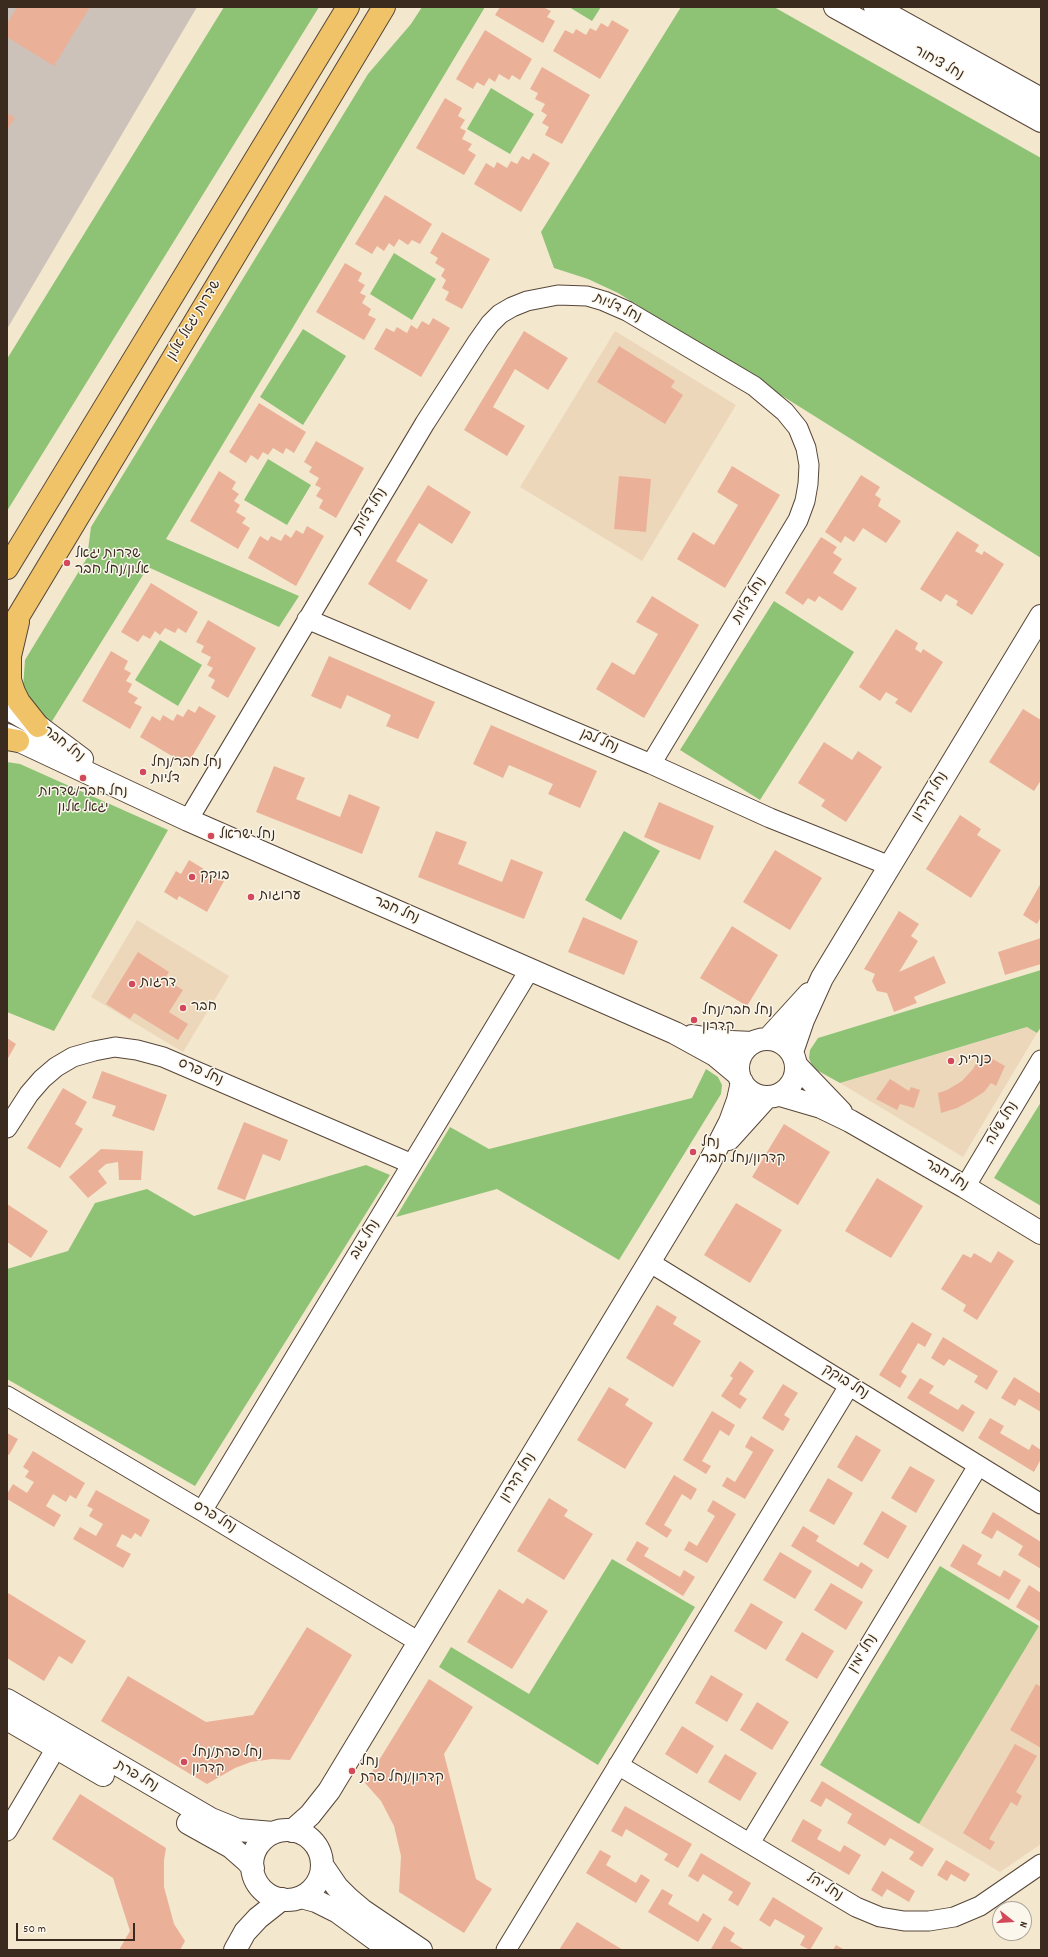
<!DOCTYPE html>
<html>
<head>
<meta charset="utf-8">
<style>
	body { margin:0 }
	#map { position:relative; width:1048px; height:1957px; overflow:hidden; background:#f3e7ce; font-family:Dekko,sans-serif }
	canvas { display:block }
	.frame { position:absolute; inset:0; border:8px solid #3b2a1e; pointer-events:none }
	.north { position:absolute; left:992px; top:1901px; width:40px; height:40px; box-sizing:border-box; background:#fbf7ec; border:1px solid #aea59a; border-radius:50%; rotate:107deg; font-size:11px; font-weight:700; line-height:16px; text-align:center; color:#3b2a1e }
	.north::after { content:''; display:block; margin:auto; width:14px; height:18px; background:#d1495b; clip-path:polygon(50% 0,100% 100%,50% 72%,0 100%) }
	.scale { position:absolute; left:16px; top:1923px; width:119px; height:18px; box-sizing:border-box; border:2px solid #3b2a1e; border-top:0; padding-left:5px; font-size:12px; line-height:14px; white-space:nowrap; color:#3b2a1e; -webkit-text-stroke:3px #fbf7ec; paint-order:stroke }
</style>
</head>
<body>
<div id="map">
<canvas width="1048" height="1957"></canvas>
<div class="frame"></div>
<div class="north">N</div>
<div class="scale">50 m</div>
</div>
<script>
const ctx = document.querySelector('canvas').getContext('2d');
ctx.lineJoin = 'round';
function fill(path, color) { ctx.fillStyle = color; ctx.fill(path, 'evenodd'); }
const shape = rows => new Path2D(rows.map(r => 'M' + r).join(''));
function strokePath(path, color, width, dash) { ctx.strokeStyle = color; ctx.lineWidth = width; ctx.lineCap = dash ? 'butt' : 'round'; ctx.setLineDash(dash || []); ctx.stroke(path); }
function drawText(font, color, halo, rows, align = 'center') {
  ctx.font = font + ' Dekko,"Playpen Sans Hebrew",sans-serif'; ctx.lineWidth = 3; ctx.setLineDash([]); ctx.textBaseline = 'middle'; ctx.strokeStyle = halo; ctx.fillStyle = color; for (const [text, x, y, turn = 0] of rows) {
    ctx.save(); ctx.translate(x, y); ctx.rotate((+turn || 0) * Math.PI / 180); ctx.textAlign = isNaN(turn) ? turn : align; if (halo) ctx.strokeText(text, 0, 0); ctx.fillText(text, 0, 0); ctx.restore();
  }
}
const built = shape([
	[615,331,736,405,642,561,520,487],
	[137,920,229,976,183,1052,91,997],
	[1028,1027,1037,1033,963,1157,840,1083],
	[1039,1626,1041,1627,1041,1844,1000,1872,919,1824]
]);
const industrial = shape([
	[7,7,197,7,7,329]
]);
const green = shape([
	[224,7,319,7,7,511,7,359],
	[422,7,485,7,166,539,299,596,279,627,148,567,49,726,34,713,23,688,25,660,87,558,91,527,368,74,411,24],
	[569,7,601,7,592,21],
	[681,7,774,7,1041,158,1041,558,618,293,588,279,554,268,541,232],
	[491,88,534,114,510,154,467,129],
	[394,253,436,279,412,320,370,294],
	[303,329,346,356,303,425,260,397],
	[268,459,311,485,287,525,244,500],
	[774,601,854,652,760,800,680,750],
	[160,640,202,665,178,706,135,680],
	[7,762,20,764,168,830,54,1031,7,1012],
	[624,831,660,851,621,920,585,900],
	[1041,970,1041,1027,1037,1033,1027,1027,840,1083,813,1068,809,1058,810,1050,818,1038],
	[706,1069,718,1077,722,1085,721,1094,619,1260,497,1189,396,1217,450,1127,489,1149,692,1098],
	[1041,1102,1041,1206,994,1178],
	[366,1165,390,1175,195,1486,7,1379,7,1269,68,1251,95,1203,147,1189,194,1216],
	[612,1559,695,1607,598,1765,439,1667,451,1647,529,1694],
	[940,1566,1039,1626,919,1824,820,1765]
]);
const building = shape([
	[17,7,90,7,54,66,7,37,7,24],
	[500,7,543,7,551,11,547,17,555,21,543,43,495,15],
	[612,20,629,30,600,79,553,51,565,30,573,34,576,29,586,35,590,28,596,31,601,23,608,27],
	[485,30,532,59,520,80,512,75,509,80,499,74,495,82,489,78,484,86,477,82,473,89,456,79],
	[542,67,590,95,562,144,545,135,549,127,542,123,547,115,541,111,545,104,535,99,538,93,530,89],
	[445,98,462,108,458,116,465,120,460,128,466,131,462,139,472,144,468,150,476,155,464,175,416,148],
	[7,113,15,118,7,130],
	[533,153,550,163,521,212,474,184,486,163,494,168,497,162,507,168,511,161,517,164,522,156,529,160],
	[385,195,432,224,420,244,412,240,408,245,399,239,394,247,389,243,384,251,377,246,372,254,355,244],
	[442,232,490,259,462,309,445,300,449,292,442,288,446,280,441,276,445,269,435,263,438,258,430,253],
	[345,263,362,273,358,281,365,285,360,293,366,296,362,303,371,309,368,315,376,319,364,340,316,312],
	[433,318,450,328,421,377,374,349,386,328,394,332,397,327,407,333,411,325,417,329,422,321,429,325],
	[524,331,568,358,548,390,515,369,493,407,525,426,507,456,464,430],
	[619,346,675,381,671,387,683,395,665,424,597,382],
	[259,403,306,432,294,453,286,448,283,454,273,448,268,455,263,452,258,460,251,455,246,463,229,452],
	[316,441,364,468,336,518,319,508,323,500,316,496,321,488,315,485,319,478,309,472,312,467,304,462],
	[732,466,780,495,725,588,677,559,693,532,714,545,738,505,717,492],
	[219,471,236,482,232,489,239,494,234,501,240,505,236,512,246,518,242,523,250,528,238,549,190,521],
	[861,475,880,487,875,495,881,499,878,506,901,521,886,543,863,528,854,542,845,536,841,543,825,532],
	[619,476,651,479,646,532,614,529],
	[428,485,471,512,452,544,419,523,396,561,428,580,410,610,368,584],
	[307,526,324,536,296,586,248,558,260,536,268,541,271,536,281,541,285,534,291,538,296,530,303,534],
	[957,531,979,545,975,551,982,555,984,551,1004,564,972,615,956,605,958,601,946,594,941,602,920,589],
	[821,537,837,547,833,553,842,559,833,573,857,588,842,611,819,596,815,602,808,598,803,605,785,593],
	[151,583,198,612,186,633,178,628,175,633,165,628,160,635,155,631,150,639,143,635,138,642,121,632],
	[652,596,699,625,644,718,596,689,612,662,634,675,658,634,636,622],
	[208,620,256,648,228,698,211,688,215,680,208,676,213,668,207,665,211,657,201,652,204,646,196,642],
	[896,629,918,643,915,649,921,653,923,649,943,662,911,713,895,703,898,699,886,692,880,701,859,687],
	[111,651,128,661,124,669,131,673,126,681,132,684,128,692,138,698,134,703,142,707,130,729,82,701],
	[329,656,435,702,418,739,386,726,391,715,347,695,341,709,311,696],
	[199,706,216,716,187,765,140,737,152,716,160,721,163,715,173,721,177,714,183,717,188,709,195,713],
	[1023,709,1041,720,1041,780,1034,791,989,762],
	[491,725,597,771,580,808,548,794,553,784,509,765,503,778,473,764],
	[824,742,852,760,858,751,882,767,846,822,821,806,825,800,798,783],
	[274,766,305,778,296,799,340,817,349,794,380,807,362,854,256,812],
	[659,802,714,826,700,860,644,837],
	[960,815,981,829,977,835,1001,850,971,898,926,869],
	[436,831,467,842,458,864,502,882,511,859,543,872,524,919,418,877],
	[775,850,822,878,790,930,743,902],
	[189,860,224,881,207,912,179,896,177,900,164,892,176,871,181,874],
	[1041,883,1041,917,1037,924,1023,915],
	[899,911,919,924,911,936,918,941,899,972,934,956,946,983,914,997,917,1003,894,1012,887,993,877,991,872,981,875,974,864,969],
	[583,917,638,941,624,975,568,952],
	[732,926,778,955,747,1006,700,978],
	[1041,938,1041,964,1005,975,998,952],
	[138,952,169,972,165,979,183,990,169,1012,188,1024,178,1040,134,1013,130,1019,106,1004],
	[7,1038,16,1044,7,1060],
	[982,1053,1005,1066,996,1086,991,1083,984,1092,970,1101,957,1108,941,1113,938,1093,947,1090,962,1081,973,1069],
	[102,1071,167,1095,154,1131,112,1116,116,1106,92,1098],
	[890,1079,909,1091,911,1087,920,1090,914,1108,900,1104,897,1110,876,1099],
	[63,1088,87,1102,75,1124,83,1129,60,1168,27,1148],
	[244,1122,288,1140,280,1161,263,1154,245,1200,217,1189],
	[784,1124,830,1152,798,1205,752,1177],
	[101,1149,143,1151,141,1180,119,1180,118,1162,106,1164,98,1171,107,1183,88,1198,69,1177],
	[877,1178,923,1206,891,1258,845,1231],
	[736,1203,782,1230,750,1283,704,1255],
	[7,1204,48,1231,31,1258,7,1242],
	[998,1251,1014,1261,977,1320,963,1311,966,1305,941,1289,963,1254,971,1258,974,1253,991,1263],
	[657,1305,677,1317,673,1324,701,1341,673,1387,626,1358],
	[912,1322,932,1334,925,1347,918,1343,901,1372,907,1376,900,1388,879,1375],
	[943,1337,998,1371,987,1390,974,1382,978,1376,949,1359,944,1366,931,1358],
	[740,1361,754,1371,739,1394,747,1399,740,1409,721,1396,733,1378,730,1376],
	[1014,1377,1041,1394,1041,1412,1019,1399,1015,1406,1001,1398],
	[920,1378,934,1386,929,1393,958,1410,962,1404,975,1412,963,1432,907,1398],
	[783,1384,798,1393,784,1415,790,1419,783,1431,762,1418],
	[609,1387,629,1399,625,1405,653,1423,625,1469,577,1440],
	[712,1411,735,1425,729,1436,720,1430,702,1461,711,1466,706,1474,683,1460],
	[990,1418,1004,1426,1000,1433,1029,1450,1032,1444,1041,1450,1041,1459,1034,1472,978,1438],
	[7,1433,18,1439,9,1455,7,1454],
	[856,1435,881,1450,862,1482,837,1467],
	[751,1436,774,1450,745,1499,722,1486,727,1477,735,1482,753,1452,745,1447],
	[33,1451,85,1483,76,1499,70,1495,66,1502,53,1494,46,1506,61,1515,54,1527,7,1499,7,1494,13,1484,27,1493,34,1482,25,1477,29,1471,23,1467],
	[910,1466,935,1480,916,1513,891,1498],
	[674,1475,697,1489,691,1500,682,1494,664,1525,672,1530,667,1538,645,1524],
	[828,1478,853,1493,834,1525,809,1511],
	[96,1490,150,1520,141,1537,135,1533,131,1539,122,1534,116,1546,131,1554,123,1568,73,1539,80,1527,96,1536,103,1524,89,1516,93,1509,87,1506],
	[549,1498,568,1510,564,1516,593,1534,564,1580,517,1551],
	[713,1500,736,1514,707,1563,684,1550,689,1541,697,1546,715,1516,707,1511],
	[882,1511,907,1526,888,1559,863,1544],
	[993,1512,1041,1542,1041,1569,1018,1555,1023,1546,997,1530,992,1539,981,1533],
	[803,1526,819,1536,816,1541,858,1567,861,1562,873,1570,862,1589,791,1546],
	[637,1541,649,1548,644,1556,680,1577,684,1570,695,1577,683,1596,626,1560],
	[963,1544,982,1555,977,1564,1000,1577,1004,1570,1021,1580,1009,1600,950,1566],
	[780,1552,812,1571,795,1599,763,1580],
	[831,1583,863,1602,846,1630,814,1610],
	[1029,1585,1041,1593,1041,1622,1016,1607],
	[499,1589,523,1604,527,1598,548,1611,512,1669,467,1642],
	[8,1593,86,1641,72,1664,59,1656,44,1681,7,1658],
	[751,1603,783,1622,766,1650,734,1631],
	[307,1627,352,1655,290,1760,272,1759,251,1762,235,1768,207,1784,101,1721,128,1676,206,1722,253,1715],
	[802,1632,834,1651,817,1679,785,1660],
	[711,1675,743,1694,727,1722,695,1703],
	[429,1679,473,1707,444,1754,476,1879,492,1889,464,1933,399,1892,401,1856,394,1826,381,1801,365,1783],
	[1036,1684,1041,1687,1041,1748,1010,1730],
	[757,1702,789,1722,772,1750,740,1730],
	[682,1726,714,1746,697,1774,665,1754],
	[1015,1744,1037,1756,1016,1792,1022,1796,1017,1806,1011,1802,989,1839,995,1842,990,1850,963,1833],
	[725,1754,757,1773,740,1801,708,1782],
	[822,1781,934,1849,922,1867,909,1859,914,1852,890,1838,885,1846,847,1823,852,1814,826,1798,821,1807,810,1801],
	[80,1794,166,1848,164,1860,164,1887,174,1924,185,1941,180,1950,119,1950,130,1931,113,1878,52,1839],
	[625,1806,692,1844,678,1868,664,1860,668,1854,626,1829,622,1837,611,1831],
	[803,1819,822,1830,817,1839,840,1852,844,1845,861,1855,849,1875,791,1841],
	[600,1850,611,1856,606,1865,636,1883,641,1874,650,1880,636,1903,586,1873],
	[701,1853,751,1883,738,1906,728,1900,733,1892,703,1874,698,1882,688,1876],
	[946,1860,970,1874,965,1882,951,1874,947,1881,937,1875],
	[882,1871,915,1891,909,1902,887,1889,882,1897,871,1890],
	[662,1889,673,1895,668,1904,698,1922,703,1913,712,1919,698,1942,648,1912],
	[773,1897,823,1928,810,1950,800,1945,805,1936,775,1919,770,1927,759,1920],
	[577,1922,623,1950,559,1950],
	[724,1926,735,1933,730,1941,745,1950,711,1949],
	[836,1945,845,1950,833,1950]
]);
const minor = shape([
	[307,619,651,764,770,818,890,866],
	[188,820,425,423,478,341,490,324,500,314,512,307,527,301,558,295,587,296,604,301,627,311,754,386,785,412,798,428,806,448,809,465,808,484,805,501,798,520,651,764],
	[7,1128,29,1094,42,1079,56,1067,73,1057,94,1051,115,1047,137,1050,163,1057,412,1164],
	[965,1187,1041,1060],
	[649,1262,1041,1504],
	[7,1396,202,1511,419,1642],
	[202,1511,530,969],
	[618,1765,856,1907,880,1917,904,1921,929,1921,954,1917,980,1906,1041,1864],
	[7,1831,56,1748],
	[750,1843,978,1466],
	[506,1950,849,1386]
]);
const tertiary = shape([
	[835,7,1041,121],
	[875,7,1041,99],
	[7,708,38,726,82,759],
	[7,735,188,820,675,1033,715,1055,739,1075],
	[692,1036,731,1042,753,1043],
	'738 1068a29 29 0 1 1 58 0a29 29 0 1 1-58 0Z',
	[768,1039,809,994],
	[792,1052,803,1020,822,978,1041,616],
	[796,1065,841,1112],
	[780,1095,821,1107,850,1121,965,1187,1041,1233],
	[729,1139,766,1098],
	[7,1700,211,1819,238,1830,273,1833],
	[7,1719,103,1775],
	[188,1823,231,1847,247,1861,253,1868],
	'252 1865a35 35 0 1 1 70 0a35 35 0 1 1-70 0Z',
	[292,1831,310,1815,329,1791,708,1165,730,1122,738,1100,742,1082],
	[322,1865,337,1887,349,1899,362,1910,421,1950],
	[301,1897,316,1901,338,1912,390,1950],
	[235,1950,245,1932,258,1918,282,1899]
]);
const trunk = shape([
	[7,568,348,7],
	[18,622,10,656,10,680,14,692,19,702,38,726],
	[7,635,384,7],
	[7,739,18,741]
]);
const markers = [
	[67,563,4,"#d1495b"],
	[143,772,4,"#d1495b"],
	[83,778,4,"#d1495b"],
	[211,836,4,"#d1495b"],
	[192,877,4,"#d1495b"],
	[251,897,4,"#d1495b"],
	[132,984,4,"#d1495b"],
	[183,1008,4,"#d1495b"],
	[694,1020,4,"#d1495b"],
	[951,1061,4,"#d1495b"],
	[693,1152,4,"#d1495b"],
	[184,1762,4,"#d1495b"],
	[352,1771,4,"#d1495b"]
];
const streetNames = [
	["נחל ציחור",938,64,29],
	["נחל דליות",617,309,24],
	["שדרות יגאל אלון",195,321,-59],
	["נחל דליות",371,512,-59],
	["נחל דליות",750,601,-59],
	["נחל לבן",599,742,23],
	["נחל חבר",63,745,37],
	["נחל קדרון",931,797,-59],
	["נחל חבר",396,911,23],
	["נחל פרס",200,1073,23],
	["נחל שילה",1003,1124,-59],
	["נחל חבר",946,1176,30],
	["נחל גוב",366,1240,-59],
	["נחל בוקק",845,1383,32],
	["נחל קדרון",519,1478,-59],
	["נחל פרס",214,1518,31],
	["נחל ימין",864,1654,-59],
	["נחל פרת",136,1777,30],
	["נחל יהל",824,1888,31]
];
const poiNames = [
	["שדרות יגאל",75,555],
	["אלון/נחל חבר",75,571],
	["נחל חבר/נחל",151,764],
	["דליות",151,780],
	["נחל חבר/שדרות",83,793,"center"],
	["יגאל אלון",83,809,"center"],
	["נחל ישראל",219,836],
	["בוקק",200,877],
	["ערוגות",259,897],
	["דרגות",140,984],
	["חבר",191,1008],
	["נחל חבר/נחל",702,1012],
	["קדרון",702,1028],
	["כנרית",959,1061],
	["נחל",701,1144],
	["קדרון/נחל חבר",701,1160],
	["נחל פרת/נחל",192,1754],
	["קדרון",192,1770],
	["נחל",360,1763],
	["קדרון/נחל פרת",360,1779]
];
fill(built, '#edd7bb');
fill(industrial, '#ccc2b9');
fill(green, '#8ec376');
fill(building, '#ebb198');
strokePath(minor, '#574638', 21);
strokePath(tertiary, '#574638', 24);
strokePath(trunk, '#574638', 24);
strokePath(minor, '#fff', 19);
strokePath(tertiary, '#fff', 22);
strokePath(trunk, '#f0c369', 22);
for (const [x, y, r, color] of markers) { const dot = new Path2D(); dot.arc(x, y, r, 0, 2 * Math.PI); ctx.fillStyle = color; ctx.fill(dot); strokePath(dot, '#fbf7ec', 1.5); }
drawText('14px', '#3b2a1e', '#fbf7ec', streetNames);
drawText('14px', '#3b2a1e', '#fbf7ec', poiNames, 'left');
</script>
</body>
</html>
